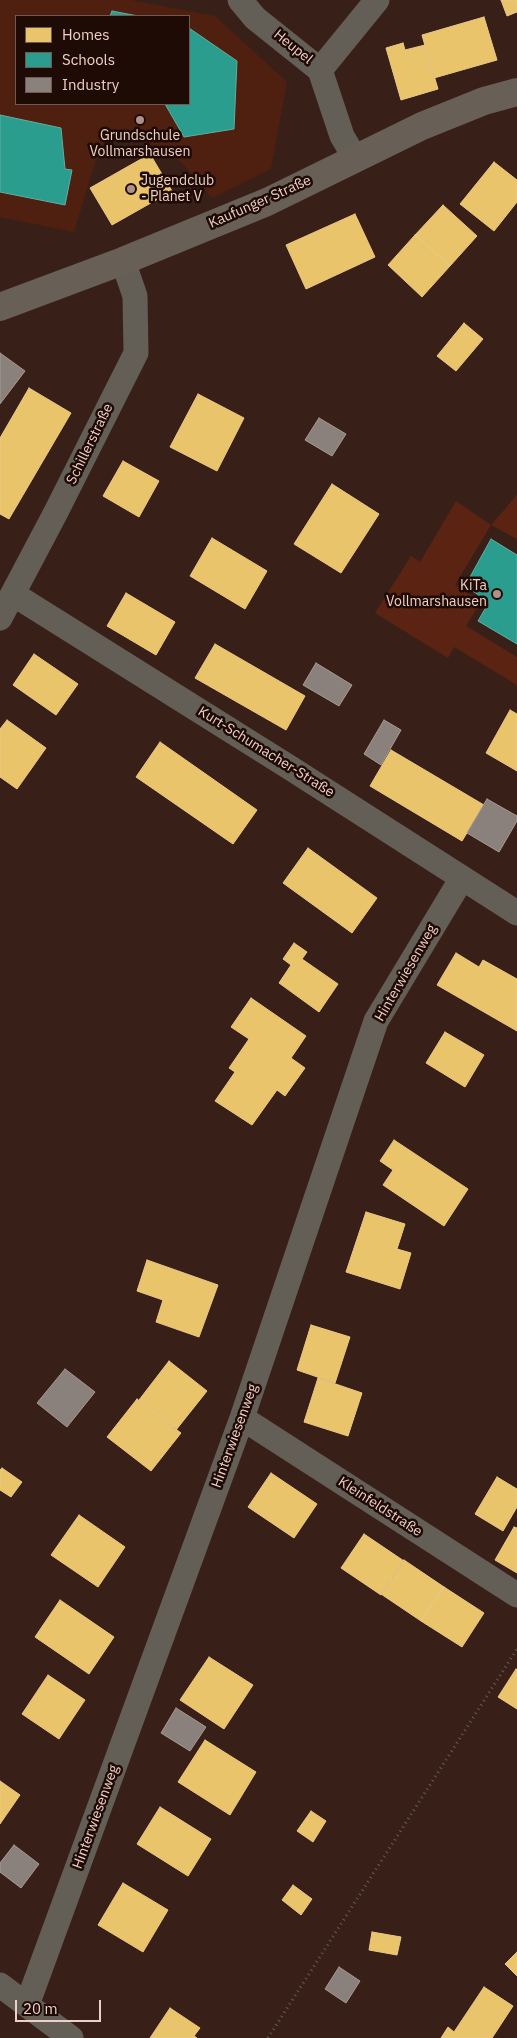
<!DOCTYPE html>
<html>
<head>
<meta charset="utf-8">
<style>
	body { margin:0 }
	#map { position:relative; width:517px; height:2038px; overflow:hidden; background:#382019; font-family:"IBM Plex Sans",sans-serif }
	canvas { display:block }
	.legend { position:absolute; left:15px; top:15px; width:175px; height:90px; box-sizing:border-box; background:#1e0b06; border:1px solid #715a53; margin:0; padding:6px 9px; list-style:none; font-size:15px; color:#eed0c7 }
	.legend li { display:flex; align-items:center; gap:10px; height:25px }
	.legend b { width:25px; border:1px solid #715a53 }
	.scale { position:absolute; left:15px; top:2000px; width:86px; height:22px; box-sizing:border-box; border:2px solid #eed0c7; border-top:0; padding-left:6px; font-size:15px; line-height:18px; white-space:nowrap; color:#eed0c7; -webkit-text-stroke:4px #1e0b06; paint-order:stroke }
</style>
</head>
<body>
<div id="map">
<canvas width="517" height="2038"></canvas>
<ul class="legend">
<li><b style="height:14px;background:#e9c46a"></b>Homes</li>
<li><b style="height:14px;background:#2a9d8f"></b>Schools</li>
<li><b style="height:14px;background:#8a817c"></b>Industry</li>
</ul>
<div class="scale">20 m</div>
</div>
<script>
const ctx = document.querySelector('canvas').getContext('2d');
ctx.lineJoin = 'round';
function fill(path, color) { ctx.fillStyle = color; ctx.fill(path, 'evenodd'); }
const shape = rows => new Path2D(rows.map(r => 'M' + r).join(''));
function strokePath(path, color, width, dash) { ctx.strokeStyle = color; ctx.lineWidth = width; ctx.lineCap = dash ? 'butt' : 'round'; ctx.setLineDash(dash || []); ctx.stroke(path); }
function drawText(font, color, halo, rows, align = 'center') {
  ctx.font = font + ' "IBM Plex Sans",sans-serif'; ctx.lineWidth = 5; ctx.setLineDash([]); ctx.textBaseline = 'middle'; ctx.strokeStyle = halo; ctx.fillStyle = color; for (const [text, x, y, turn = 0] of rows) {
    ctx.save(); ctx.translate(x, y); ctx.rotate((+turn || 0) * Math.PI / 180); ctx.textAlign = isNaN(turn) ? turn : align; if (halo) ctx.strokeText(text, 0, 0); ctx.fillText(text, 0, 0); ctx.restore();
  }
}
const built = shape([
	[0,0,131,0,215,16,287,82,271,169,212,198,184,165,162,147,128,137,116,137,100,146,74,232,0,217],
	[16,16,189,16,189,104,16,104]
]);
const green = shape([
	[517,495,517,539,491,525,455,585,481,602,466,626,517,657,517,685,454,647,448,658,375,613,411,556,420,562,456,501,491,525]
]);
const homes = shape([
	[501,0,517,0,517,12,507,16,501,0],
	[484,17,497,60,434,78,422,35,484,17],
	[403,43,405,50,425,45,438,89,401,100,386,48,403,43],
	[150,154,172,191,112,225,90,188,150,154],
	[494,162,517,180,517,202,494,231,460,204,494,162],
	[443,205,477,236,450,266,415,235,443,205],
	[355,214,375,257,306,289,286,245,355,214],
	[415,235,450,266,422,297,388,265,415,235],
	[464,323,483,339,456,371,437,356,464,323],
	[29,388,71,413,9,519,0,514,0,438,29,388],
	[198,394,244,418,217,471,170,447,198,394],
	[123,461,159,481,139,517,103,496,123,461],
	[332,484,379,514,341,573,294,544,332,484],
	[212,538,267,571,245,609,190,576,212,538],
	[126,593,175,622,156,655,107,626,126,593],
	[215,644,305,696,286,730,195,678,215,644],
	[34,654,78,684,56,715,13,685,34,654],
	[510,710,517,714,517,771,486,753,510,710],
	[7,720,46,748,17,789,0,777,0,729,7,720],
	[160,742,257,810,233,844,136,777,160,742],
	[391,750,484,805,462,841,370,786,391,750],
	[308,848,377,898,352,933,283,883,308,848],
	[294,943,307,952,302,959,338,984,319,1012,279,983,291,965,283,959,294,943],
	[456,953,479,967,483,960,517,979,517,1031,437,985,456,953],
	[251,998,306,1036,291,1058,305,1068,285,1096,277,1090,252,1125,215,1101,235,1072,229,1068,249,1039,231,1027,251,998],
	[445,1032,484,1055,465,1087,426,1063,445,1032],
	[394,1140,468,1189,444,1226,383,1185,393,1170,380,1161,394,1140],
	[366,1212,405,1224,397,1249,411,1253,400,1289,346,1272,366,1212],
	[147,1260,218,1285,199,1337,156,1322,163,1300,137,1291,147,1260],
	[311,1325,350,1337,335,1383,297,1370,311,1325],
	[169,1361,207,1391,176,1430,139,1400,169,1361],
	[318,1378,362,1393,348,1436,304,1422,318,1378],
	[137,1399,181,1433,151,1471,107,1437,137,1399],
	[2,1468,22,1482,11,1497,0,1490,0,1470,2,1468],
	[271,1473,317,1504,294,1538,248,1507,271,1473],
	[497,1477,517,1489,517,1507,503,1531,475,1514,497,1477],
	[79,1515,125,1547,98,1587,51,1555,79,1515],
	[514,1527,517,1528,517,1573,495,1560,514,1527],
	[364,1534,404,1561,381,1595,341,1568,364,1534],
	[404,1560,444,1587,421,1621,381,1594,404,1560],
	[444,1587,484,1613,462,1647,421,1621,444,1587],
	[60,1600,114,1637,89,1674,35,1637,60,1600],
	[209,1657,253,1685,224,1729,180,1700,209,1657],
	[516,1669,517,1670,517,1709,498,1697,516,1669],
	[48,1675,85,1700,59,1739,22,1714,48,1675],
	[205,1740,256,1772,230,1815,178,1782,205,1740],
	[0,1781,20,1795,0,1824,0,1781],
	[160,1807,211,1839,188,1876,137,1844,160,1807],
	[311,1811,326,1821,313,1842,297,1831,311,1811],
	[123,1883,168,1910,143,1952,98,1925,123,1883],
	[293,1885,312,1899,301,1915,282,1900,293,1885],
	[372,1932,401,1937,397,1955,369,1950,372,1932],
	[517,1952,517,1976,505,1964,517,1952],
	[484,1987,513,2006,492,2038,441,2038,448,2027,454,2032,484,1987],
	[170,2008,200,2028,194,2036,197,2038,150,2038,170,2008]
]);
const schools = shape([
	[112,11,138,16,110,16,112,11],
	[189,28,237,61,234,129,184,137,165,104,189,104,189,28],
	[0,115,61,128,65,169,72,170,65,205,0,192,0,115],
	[491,539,517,555,517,644,478,621,489,602,465,586,491,539]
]);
const industry = shape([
	[0,353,25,371,0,404,0,353],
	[319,418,346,434,332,456,305,440,319,418],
	[316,663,352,685,339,706,303,685,316,663],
	[384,720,401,730,381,765,364,754,384,720],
	[487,799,517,816,517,821,499,852,467,833,487,799],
	[65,1369,95,1392,67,1427,37,1403,65,1369],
	[176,1708,206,1727,190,1751,161,1733,176,1708],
	[14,1845,39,1864,21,1888,0,1872,0,1863,14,1845],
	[339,1967,360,1981,346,2003,325,1989,339,1967]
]);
const path = shape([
	[268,2038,517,1649]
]);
const street = shape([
	[240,0,255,18,320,70,342,136,355,158],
	[320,70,377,0],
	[13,594,292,769,517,913],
	[0,618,56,512,136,353,135,296,123,261],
	[242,1418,517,1595],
	[0,1985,71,2038],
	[27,2005,242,1418,376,1021,462,878]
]);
const secondary = shape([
	[0,307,123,261,267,202,422,126,484,101,517,92]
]);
const markers = [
	[140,120,5,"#ae928a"],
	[131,189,5,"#ae928a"],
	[497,594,5,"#ae928a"]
];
const streetNames = [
	["Heupel",293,47,39],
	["Kaufunger Straße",260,202,-24],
	["Schillerstraße",90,444,-64],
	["Kurt-Schumacher-Straße",266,752,32],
	["Hinterwiesenweg",406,973,-60],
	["Hinterwiesenweg",235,1436,-70],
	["Kleinfeldstraße",380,1507,33],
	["Hinterwiesenweg",96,1817,-70]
];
const poiNames = [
	["Grundschule",140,136],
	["Vollmarshausen",140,152],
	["Jugendclub",141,181,"left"],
	["- Planet V",141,197,"left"],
	["KiTa",487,586,"right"],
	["Vollmarshausen",487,602,"right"]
];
fill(built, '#4f1f10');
fill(green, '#5b2312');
fill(homes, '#e9c46a');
strokePath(homes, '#eac886', 1);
fill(schools, '#2a9d8f');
strokePath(schools, '#65aca0', 1);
fill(industry, '#8a817c');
strokePath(industry, '#a89992', 1);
strokePath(path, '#665c56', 3, [1, 4]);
strokePath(street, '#635e56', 25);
strokePath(secondary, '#686056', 28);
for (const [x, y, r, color] of markers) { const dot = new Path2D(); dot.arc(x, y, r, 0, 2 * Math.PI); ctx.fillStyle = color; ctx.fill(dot); strokePath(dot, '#1e0b06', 2); }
drawText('14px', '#eed0c7', '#1e0b06', streetNames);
drawText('14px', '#eed0c7', '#1e0b06', poiNames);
</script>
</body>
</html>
